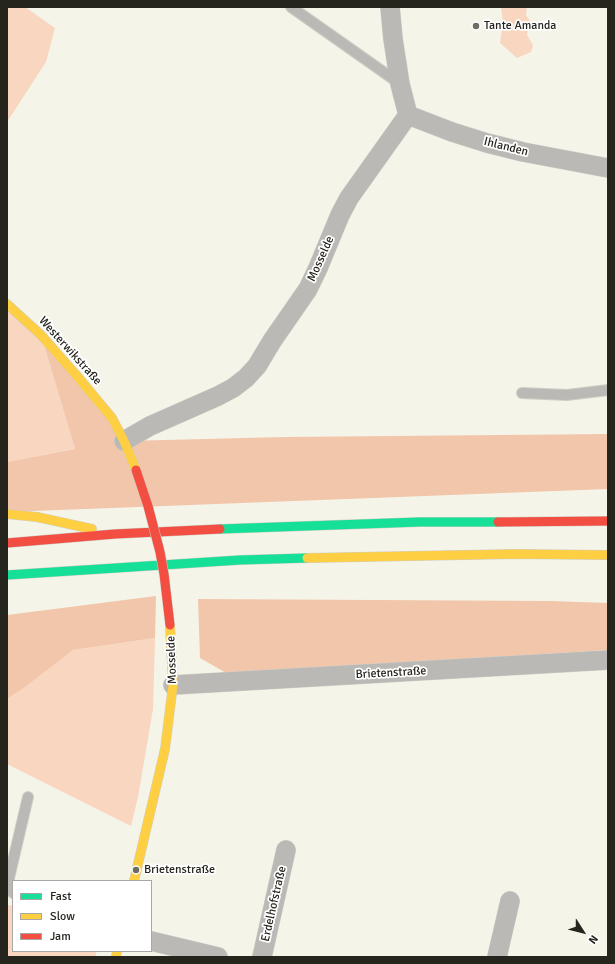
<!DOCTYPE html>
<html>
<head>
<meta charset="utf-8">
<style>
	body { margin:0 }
	#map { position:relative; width:615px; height:964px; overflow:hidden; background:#f5f4e9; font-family:Signika,sans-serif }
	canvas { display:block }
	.frame { position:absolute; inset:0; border:8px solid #25241d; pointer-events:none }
	.legend { position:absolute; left:12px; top:880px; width:140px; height:72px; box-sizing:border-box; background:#fff; border:1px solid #a8a7a5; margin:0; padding:5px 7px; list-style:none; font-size:12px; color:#25241d }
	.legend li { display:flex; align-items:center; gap:8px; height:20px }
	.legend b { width:20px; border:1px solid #a8a7a5 }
	.north { position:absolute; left:563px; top:912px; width:40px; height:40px; -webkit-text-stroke:3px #fff; paint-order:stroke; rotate:126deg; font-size:11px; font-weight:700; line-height:16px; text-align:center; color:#25241d }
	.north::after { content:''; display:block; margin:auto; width:14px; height:18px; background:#25241d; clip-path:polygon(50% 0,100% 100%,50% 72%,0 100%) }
</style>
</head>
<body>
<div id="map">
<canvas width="615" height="964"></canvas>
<div class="frame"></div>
<ul class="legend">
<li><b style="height:5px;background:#16e098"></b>Fast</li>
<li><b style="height:5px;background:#ffcf43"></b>Slow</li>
<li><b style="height:5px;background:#f24e42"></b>Jam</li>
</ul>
<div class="north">N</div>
</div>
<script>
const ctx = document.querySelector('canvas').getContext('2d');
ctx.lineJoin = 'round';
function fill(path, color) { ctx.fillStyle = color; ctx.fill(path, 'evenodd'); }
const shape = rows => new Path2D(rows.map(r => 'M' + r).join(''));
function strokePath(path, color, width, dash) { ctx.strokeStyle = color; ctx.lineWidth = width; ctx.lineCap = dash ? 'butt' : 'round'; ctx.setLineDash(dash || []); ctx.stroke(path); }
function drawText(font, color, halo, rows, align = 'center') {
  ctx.font = font + ' Signika,sans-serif'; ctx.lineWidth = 3.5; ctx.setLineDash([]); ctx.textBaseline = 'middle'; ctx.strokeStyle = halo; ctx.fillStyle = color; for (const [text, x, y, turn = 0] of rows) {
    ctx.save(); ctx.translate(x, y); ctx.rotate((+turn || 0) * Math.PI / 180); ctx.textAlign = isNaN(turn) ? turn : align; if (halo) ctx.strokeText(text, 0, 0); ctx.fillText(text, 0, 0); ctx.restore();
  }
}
const green = shape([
	[7,7,25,7,55,28,46,62,7,122],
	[501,7,527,7,526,15,530,21,527,35,533,45,531,52,517,58,500,43,503,22],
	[7,304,41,335,75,449,7,462],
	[155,638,153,709,138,797,131,826,7,764,7,699,24,688,73,650],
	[7,905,13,906,13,951,97,951,95,957,7,957]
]);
const forest = shape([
	[41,335,125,441,284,437,608,434,608,489,7,512,7,462,75,449],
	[156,596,155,638,73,650,24,688,7,699,7,615],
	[198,599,551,601,608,603,608,650,228,674,200,658]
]);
const lane = shape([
	[291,7,399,83],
	[522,393,567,395,608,390],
	[13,893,9,888,9,878,28,797]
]);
const street = shape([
	[390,7,393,39,400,84,408,115],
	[408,115,452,132,487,143,523,152,608,168],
	[124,441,150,426,218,396,233,388,246,378,257,366,272,341,308,289,318,268,340,215,349,198,408,115],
	[173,685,608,660],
	[151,941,218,957],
	[262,957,286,850],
	[497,957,510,901]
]);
const fast = shape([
	[220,529,420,522,498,522],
	[7,575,240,560,307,558]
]);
const slow = shape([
	[7,304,41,335,77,376,112,418,124,441,136,470],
	[7,514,37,517,92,529],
	[307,558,515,554,608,555],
	[134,881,165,749,173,685,170,625],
	[116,957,117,951]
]);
const jam = shape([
	[498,522,608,521],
	[7,543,115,534,220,529]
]);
const jamBridge = shape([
	[136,470,148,506,160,552,164,574,170,625]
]);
const markers = [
	[476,26,4,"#6e6d64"],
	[136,870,4,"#6e6d64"]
];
const poiNames = [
	["Tante Amanda",484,26],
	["Brietenstraße",144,870]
];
const streetNames = [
	["Ihlanden",506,147,14],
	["Mosselde",321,259,-66],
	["Westerwikstraße",70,351,48],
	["Mosselde",172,660,-92],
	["Brietenstraße",391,673,-3],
	["Erdelhofstraße",274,904,-77]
];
fill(green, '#f9d6bf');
fill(forest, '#f2c6ab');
strokePath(lane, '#cfcec5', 12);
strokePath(street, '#cfcec5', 20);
strokePath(fast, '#cfcec5', 10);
strokePath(slow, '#cfcec5', 10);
strokePath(jam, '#cfcec5', 10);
strokePath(lane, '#bab9b6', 10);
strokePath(street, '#bab9b6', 19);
strokePath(fast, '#16e098', 9);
strokePath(slow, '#ffcf43', 9);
strokePath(jam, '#f24e42', 9);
strokePath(jamBridge, '#cfcec5', 10, []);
strokePath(jamBridge, '#f24e42', 9);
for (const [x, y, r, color] of markers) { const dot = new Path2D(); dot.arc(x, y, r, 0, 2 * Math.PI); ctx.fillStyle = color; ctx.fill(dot); strokePath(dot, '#fff', 1.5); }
drawText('12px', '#25241d', '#fff', poiNames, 'left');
drawText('12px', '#25241d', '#fff', streetNames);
</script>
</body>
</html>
